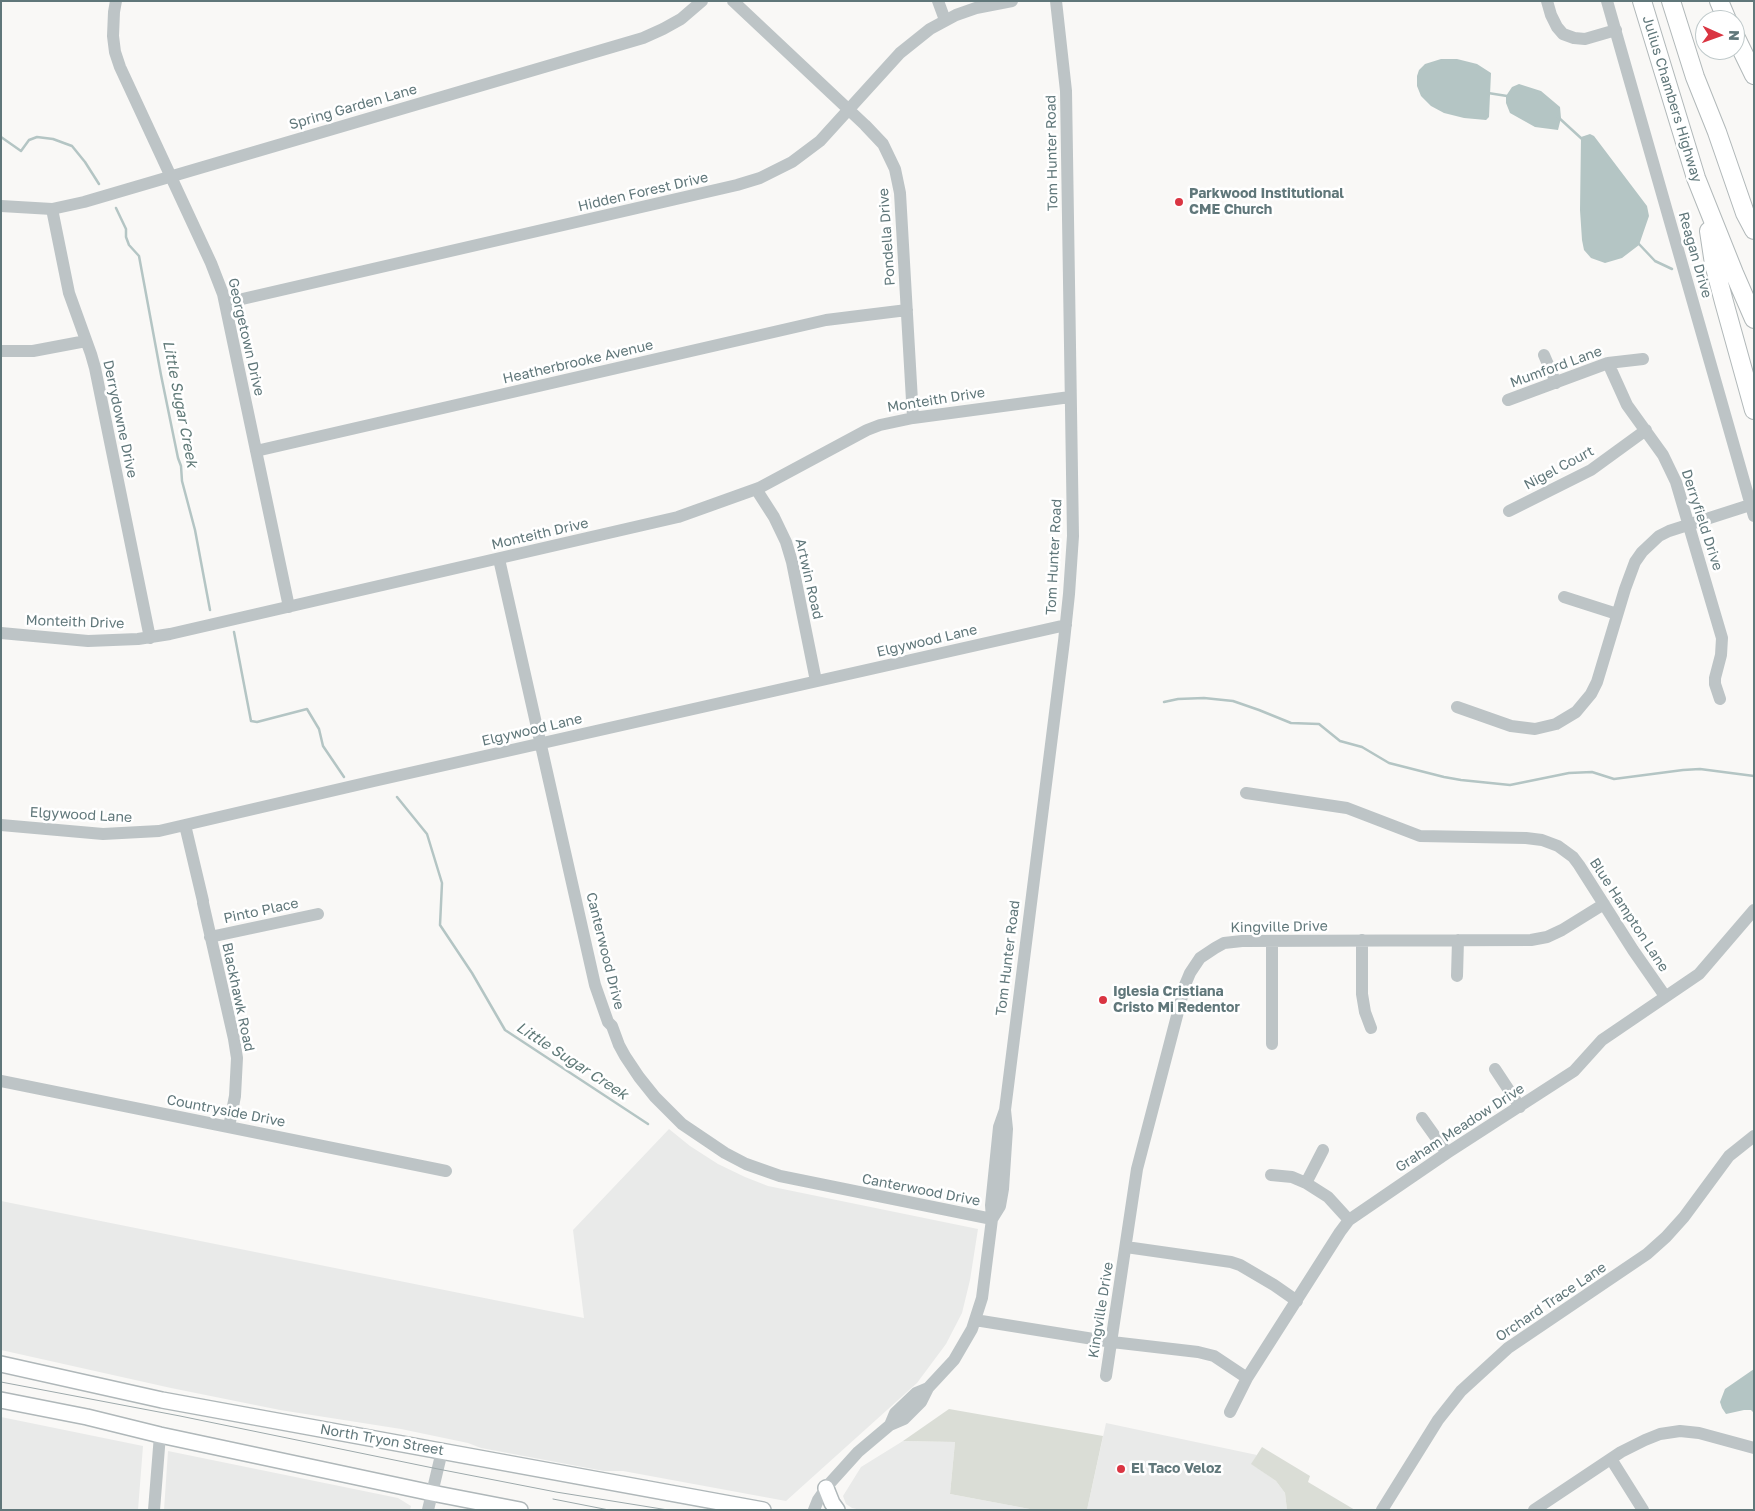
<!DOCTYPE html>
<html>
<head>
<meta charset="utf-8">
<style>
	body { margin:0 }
	#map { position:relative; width:1755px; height:1511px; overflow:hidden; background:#f9f8f6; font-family:"Golos Text",sans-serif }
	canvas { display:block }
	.frame { position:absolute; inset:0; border:2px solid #60777a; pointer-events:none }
	.north { position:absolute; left:1695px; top:10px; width:50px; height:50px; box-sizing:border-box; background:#fff; border:1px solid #bfc9ca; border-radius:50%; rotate:92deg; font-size:14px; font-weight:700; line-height:20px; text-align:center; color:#60777a }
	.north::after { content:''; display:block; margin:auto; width:18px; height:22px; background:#da3542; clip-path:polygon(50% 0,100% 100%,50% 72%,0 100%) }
</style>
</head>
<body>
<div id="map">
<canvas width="1755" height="1511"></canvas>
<div class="frame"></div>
<div class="north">N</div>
</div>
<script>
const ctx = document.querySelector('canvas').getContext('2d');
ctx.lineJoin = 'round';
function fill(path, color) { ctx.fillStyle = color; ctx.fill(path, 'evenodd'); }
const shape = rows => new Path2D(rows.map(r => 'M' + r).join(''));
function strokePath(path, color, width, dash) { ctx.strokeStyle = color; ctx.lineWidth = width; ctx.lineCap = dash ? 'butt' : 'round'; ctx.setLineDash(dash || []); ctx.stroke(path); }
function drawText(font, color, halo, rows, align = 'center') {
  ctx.font = font + ' "Golos Text",sans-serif'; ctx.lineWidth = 5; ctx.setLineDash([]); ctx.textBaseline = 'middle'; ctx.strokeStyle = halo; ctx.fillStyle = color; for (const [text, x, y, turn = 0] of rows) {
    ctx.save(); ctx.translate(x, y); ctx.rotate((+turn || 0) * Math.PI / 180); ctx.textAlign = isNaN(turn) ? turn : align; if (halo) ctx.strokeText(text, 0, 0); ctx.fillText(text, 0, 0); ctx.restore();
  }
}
const built = shape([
	[669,1129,690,1146,718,1164,745,1177,768,1186,978,1229,970,1280,962,1313,946,1344,917,1383,786,1501,623,1471,604,1471,481,1448,468,1443,401,1429,280,1410,171,1388,1,1350,1,1201,584,1318,573,1230],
	[1,1417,143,1446,138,1510,1,1510],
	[1106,1423,1257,1455,1252,1464,1276,1481,1285,1493,1287,1510,1087,1510],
	[903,1441,955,1442,950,1494,1035,1510,861,1510,852,1508,846,1504,843,1496,861,1467],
	[168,1451,398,1498,411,1506,410,1510,164,1510]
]);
const green = shape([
	[949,1409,1103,1436,1087,1510,1035,1510,950,1494,955,1442,903,1441],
	[1262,1447,1310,1476,1308,1482,1355,1510,1287,1510,1285,1493,1276,1481,1251,1464]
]);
const water = shape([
	[1441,59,1457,59,1477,64,1491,73,1489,117,1486,120,1464,118,1444,113,1431,106,1421,96,1417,86,1417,76,1419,70,1425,64],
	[1519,84,1541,91,1560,107,1561,118,1558,130,1535,127,1510,113,1506,103,1506,96,1512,87],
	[1590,134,1594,136,1647,206,1649,216,1639,245,1622,258,1605,263,1591,258,1584,250,1582,240,1580,210,1581,137],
	[1754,1369,1754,1413,1751,1410,1744,1410,1726,1414,1722,1408,1720,1402,1725,1389]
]);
const stream = shape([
	[1488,93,1507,96],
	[1558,117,1582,139],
	[1,137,21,151,29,140,37,137,53,139,72,146,85,162,99,184],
	[116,208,126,229,126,237,129,245,139,256,161,375,178,458,181,466,182,481,195,530,210,610],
	[1638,243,1655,261,1672,269],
	[234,632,251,721,257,722,307,709,319,729,323,746,344,777],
	[1164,702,1178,699,1204,698,1233,701,1259,710,1291,723,1319,724,1340,741,1362,747,1389,763,1444,777,1461,780,1510,785,1569,773,1592,772,1614,779,1683,770,1700,769,1754,776],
	[397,797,427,834,442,883,440,925,472,973,505,1030,648,1124]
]);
const minor = shape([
	[116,1,114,12,113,36,115,52,120,67,211,263,223,294,289,607],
	[733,1,865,125,883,144,895,169,900,193,913,418],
	[938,1,945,20],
	[1547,1,1551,15,1557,27,1563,34,1574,38,1585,39,1616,30],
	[1607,1,1754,516],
	[1,206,52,209,84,202,643,38,663,29,681,19,702,1],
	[52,209,69,293,91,354,95,368,150,638],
	[225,303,737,185,760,178,792,162,820,141,900,53,930,29,956,15,976,8,1012,1],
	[1,351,33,351,86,341],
	[1544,355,1556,383],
	[1608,363,1627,405,1663,455,1676,482,1722,638,1721,655,1715,678,1715,684,1720,699],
	[1508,400,1608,363,1643,359],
	[256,451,826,320,907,310],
	[756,489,774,517,786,542,792,562,816,681],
	[1509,511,1591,470,1646,430],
	[499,559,595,985,608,1022,612,1026,619,1045,625,1056,639,1077,655,1097,682,1124,725,1153,746,1164,780,1176,992,1219,982,1298,972,1329,954,1360,928,1388,921,1402,904,1419,890,1425,895,1413,916,1393,928,1388],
	[1564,597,1617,614],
	[1,633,88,641,138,639,170,634,678,517,759,488,867,430,880,425,913,418,1070,397],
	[1457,707,1511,726,1535,729,1556,724,1576,712,1591,694,1597,682,1625,589,1635,562,1642,552,1659,536,1669,531,1750,505],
	[1246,793,1347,808,1420,836,1526,838,1542,840,1558,846,1573,857,1579,865,1633,950,1665,996],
	[1,825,103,834,159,831,374,781,1066,625],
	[185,825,203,901],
	[203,903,234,1039,237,1058,235,1096,229,1127],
	[210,937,318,914],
	[1362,940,1362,994,1365,1012,1371,1028],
	[1272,942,1272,1044],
	[1457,976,1458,940],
	[1495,1069,1520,1107],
	[1,1081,446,1171],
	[1005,1110,999,1127,991,1205,992,1219,1000,1206,1003,1189,1007,1129,1005,1110,1064,641,1069,594,1073,536,1066,91,1056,1],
	[1422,1118,1447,1153],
	[1271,1175,1292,1177,1306,1183,1328,1197,1349,1220],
	[1306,1183,1323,1150],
	[1126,1247,1231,1262,1240,1265,1274,1285,1297,1301],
	[975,1320,1112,1342,1198,1352,1214,1356,1247,1378],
	[1106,1376,1137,1169,1185,985,1190,973,1200,958,1215,948,1224,943,1242,941,1531,940,1547,937,1562,930,1604,904],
	[1230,1412,1247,1378,1340,1232,1349,1220,1447,1153,1574,1071,1602,1040,1699,974,1754,910],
	[1611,1459,1643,1510],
	[154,1510,160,1435],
	[428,1510,442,1451],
	[814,1510,818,1500,830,1483,858,1452,890,1425],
	[1382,1510,1438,1420,1461,1391,1508,1348,1647,1254,1666,1237,1684,1217,1729,1156,1754,1136],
	[1534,1510,1621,1452,1645,1440,1660,1434,1680,1431,1699,1433,1754,1448]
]);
const major = shape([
	[1,1364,162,1400,763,1510],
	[1,1400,87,1417,160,1435,432,1493,520,1510],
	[826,1488,832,1503,837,1510]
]);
const highway = shape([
	[1642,1,1696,178,1734,273,1754,319],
	[1671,1,1695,77,1717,132,1745,213,1754,230],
	[1719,1,1727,20],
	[1735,36,1754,75],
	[1709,231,1714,264,1724,302,1754,410]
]);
const tram = shape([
	[1,1382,180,1416,438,1469,556,1492,668,1510],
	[553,1499,609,1510]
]);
const markers = [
	[1179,202,5,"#da3542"],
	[1103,1000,5,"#da3542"],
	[1121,1469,5,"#da3542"]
];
const streetNames = [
	["Julius Chambers Highway",1672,99,73],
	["Spring Garden Lane",353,107,-16],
	["Tom Hunter Road",1052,153,-91],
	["Hidden Forest Drive",643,192,-13],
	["Pondella Drive",887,237,-94],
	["Reagan Drive",1695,255,74],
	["Georgetown Drive",246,337,77],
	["Heatherbrooke Avenue",578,362,-13],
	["Mumford Lane",1556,367,-20],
	["Monteith Drive",936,400,-9],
	["Derrydowne Drive",120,419,78],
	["Nigel Court",1559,468,-28],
	["Derryfield Drive",1702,520,72],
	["Monteith Drive",540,534,-13],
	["Tom Hunter Road",1054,557,-87],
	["Artwin Road",809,579,77],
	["Monteith Drive",75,622,2],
	["Elgywood Lane",927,641,-13],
	["Elgywood Lane",532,730,-13],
	["Elgywood Lane",81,815,3],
	["Pinto Place",261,911,-12],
	["Blue Hampton Lane",1629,915,57],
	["Kingville Drive",1279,927,-1],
	["Canterwood Drive",605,951,76],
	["Tom Hunter Road",1008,958,-83],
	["Blackhawk Road",238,997,78],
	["Countryside Drive",226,1111,11],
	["Graham Meadow Drive",1460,1128,-33],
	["Canterwood Drive",921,1190,11],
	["Orchard Trace Lane",1551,1302,-34],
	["Kingville Drive",1101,1310,-81],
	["North Tryon Street",382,1440,10]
];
const poiNames = [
	["Parkwood Institutional",1189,194],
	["CME Church",1189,210],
	["Iglesia Cristiana",1113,992],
	["Cristo Mi Redentor",1113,1008],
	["El Taco Veloz",1131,1469]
];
const waterNames = [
	["Little Sugar Creek",180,404,79],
	["Little Sugar Creek",572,1061,33]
];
fill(built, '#e9eae9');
fill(green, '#daddd6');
fill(water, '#b4c5c4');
strokePath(stream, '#b4c5c4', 2.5);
strokePath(major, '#afb7b9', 18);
strokePath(highway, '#b1b8b9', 20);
strokePath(minor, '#bdc4c6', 12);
strokePath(major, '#fff', 15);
strokePath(highway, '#fff', 18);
strokePath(tram, '#9da9ab', 1);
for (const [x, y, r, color] of markers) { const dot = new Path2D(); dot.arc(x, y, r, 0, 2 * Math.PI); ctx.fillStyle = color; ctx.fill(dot); strokePath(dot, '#fff', 2); }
drawText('14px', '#60777a', '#fff', streetNames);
drawText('bold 14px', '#60777a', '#fff', poiNames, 'left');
drawText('italic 15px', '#607a78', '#fff', waterNames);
</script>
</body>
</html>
